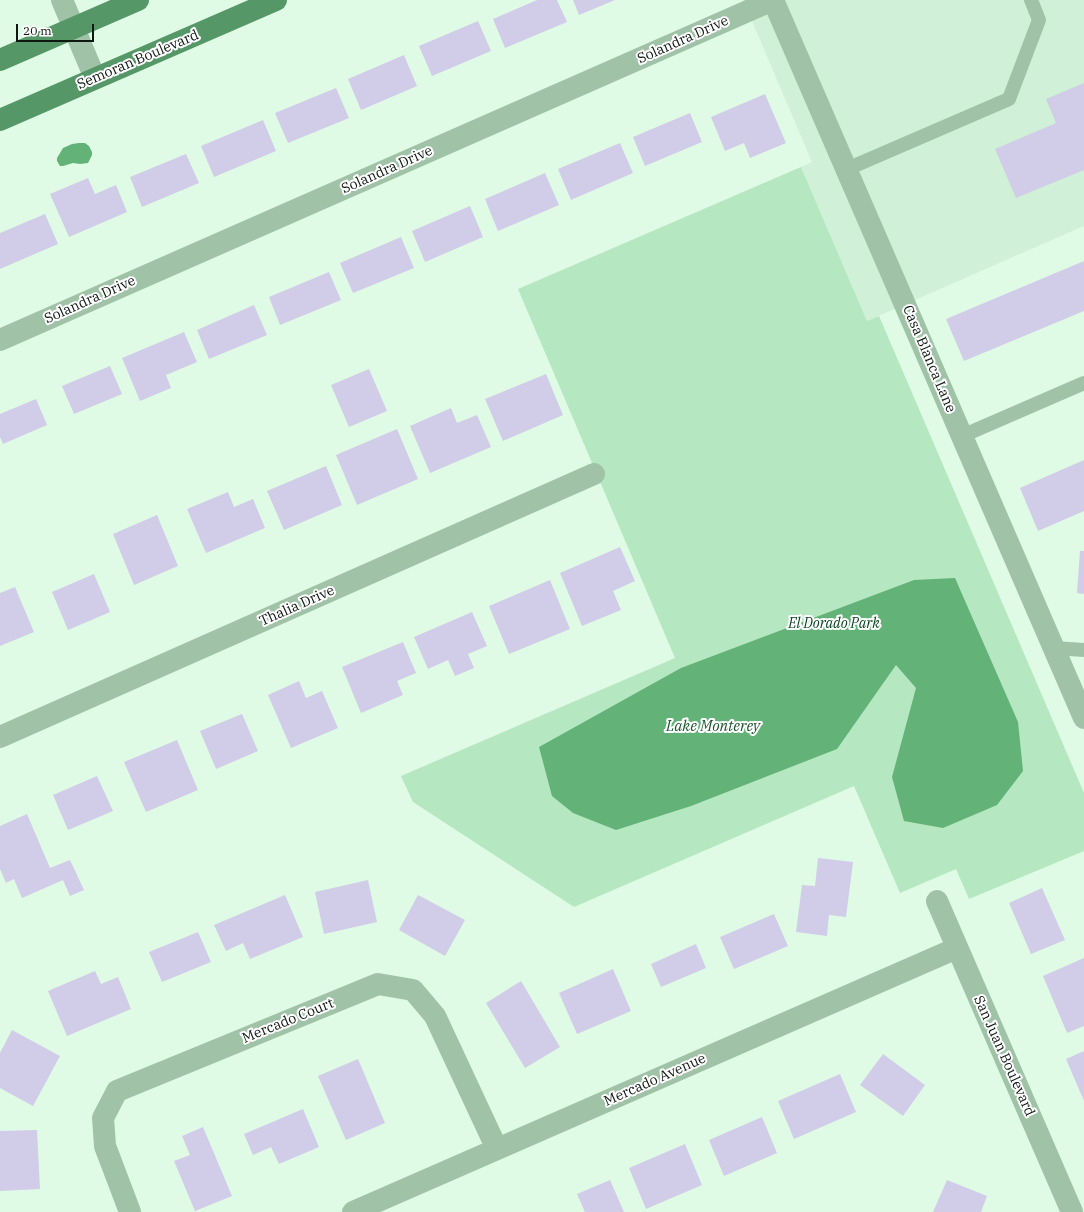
<!DOCTYPE html>
<html>
<head>
<meta charset="utf-8">
<style>
	body { margin:0 }
	#map { position:relative; width:1084px; height:1212px; overflow:hidden; background:#e0fbe5; font-family:"IBM Plex Serif",serif }
	canvas { display:block }
	.scale { position:absolute; left:16px; top:24px; width:78px; height:18px; box-sizing:border-box; border:2px solid #0e1710; border-top:0; padding-left:5px; font-size:12px; line-height:14px; white-space:nowrap; color:#0e1710; -webkit-text-stroke:3px #fff; paint-order:stroke }
</style>
</head>
<body>
<div id="map">
<canvas width="1084" height="1212"></canvas>
<div class="scale">20 m</div>
</div>
<script>
const ctx = document.querySelector('canvas').getContext('2d');
ctx.lineJoin = 'round';
function fill(path, color) { ctx.fillStyle = color; ctx.fill(path, 'evenodd'); }
const shape = rows => new Path2D(rows.map(r => 'M' + r).join(''));
function strokePath(path, color, width, dash) { ctx.strokeStyle = color; ctx.lineWidth = width; ctx.lineCap = dash ? 'butt' : 'round'; ctx.setLineDash(dash || []); ctx.stroke(path); }
function drawText(font, color, halo, rows, align = 'center') {
  ctx.font = font + ' "IBM Plex Serif",serif'; ctx.lineWidth = 4; ctx.setLineDash([]); ctx.textBaseline = 'middle'; ctx.strokeStyle = halo; ctx.fillStyle = color; for (const [text, x, y, turn = 0] of rows) {
    ctx.save(); ctx.translate(x, y); ctx.rotate((+turn || 0) * Math.PI / 180); ctx.textAlign = isNaN(turn) ? turn : align; if (halo) ctx.strokeText(text, 0, 0); ctx.fillText(text, 0, 0); ctx.restore();
  }
}
const built = shape([
	[743,0,1084,0,1084,226,867,321,801,167,812,162]
]);
const green = shape([
	[801,167,867,321,879,316,1084,793,1084,851,969,899,956,869,900,893,854,786,574,907,413,802,401,776,675,658,518,289]
]);
const water = shape([
	[79,143,85,143,89,146,92,152,92,155,88,163,80,164,73,163,63,166,60,166,57,161,57,158,63,148,72,144],
	[955,578,1018,722,1023,771,997,805,943,828,904,821,892,777,916,688,896,665,837,749,691,806,616,830,573,813,552,796,539,747,681,668,914,580]
]);
const building = shape([
	[537,0,557,0,567,22,505,48,493,19],
	[573,0,615,0,579,15],
	[478,21,491,51,432,76,419,46],
	[404,55,417,86,361,110,348,79],
	[1084,83,1084,170,1016,198,995,149,1056,123,1046,99],
	[336,88,349,118,288,143,275,113],
	[765,94,786,143,750,158,744,143,725,151,711,117],
	[690,113,702,142,645,166,633,137],
	[263,120,276,151,214,177,201,146],
	[620,143,633,173,571,200,558,169],
	[186,154,199,183,142,207,130,177],
	[545,173,559,205,498,231,485,199],
	[88,178,95,194,116,185,127,212,69,237,50,194],
	[470,206,483,237,425,262,412,231],
	[45,214,58,244,0,269,0,233],
	[401,237,414,268,353,293,340,263],
	[1084,261,1084,311,964,361,946,319],
	[329,272,341,300,280,325,269,297],
	[254,305,267,335,209,359,197,330],
	[184,332,197,362,166,375,171,388,140,401,122,358],
	[110,366,122,394,74,414,62,386],
	[369,369,387,411,349,427,331,385],
	[546,374,563,415,503,441,485,399],
	[36,399,47,425,3,444,0,437,0,414],
	[451,408,457,423,477,415,491,447,430,473,410,426],
	[397,429,418,479,357,505,336,455],
	[1084,460,1084,511,1038,531,1020,488],
	[326,466,342,505,284,530,267,491],
	[228,492,234,507,253,499,265,528,206,553,187,509],
	[157,515,178,566,134,585,113,534],
	[620,547,635,581,613,591,621,610,582,626,560,573],
	[1080,551,1084,551,1084,594,1077,593],
	[94,574,110,612,68,630,52,592],
	[550,580,570,629,509,654,489,606],
	[15,587,34,632,0,646,0,593],
	[472,612,487,646,468,654,474,668,455,676,448,660,428,669,414,637],
	[403,642,416,673,397,681,403,695,361,713,342,667],
	[299,681,306,698,322,691,338,728,291,748,268,695],
	[242,714,258,751,216,769,200,731],
	[177,740,198,790,146,812,124,762],
	[97,776,113,811,68,830,53,795],
	[27,814,50,868,70,860,84,890,70,896,63,880,22,898,14,879,6,883,0,869,0,826],
	[818,858,853,862,846,917,829,915,827,936,796,932,802,885,815,886],
	[368,880,377,922,324,934,315,892],
	[1042,888,1065,940,1031,954,1009,903],
	[285,895,303,937,250,959,243,943,226,951,214,925],
	[418,895,465,920,445,956,399,930],
	[774,914,788,946,734,969,720,937],
	[198,932,211,962,162,982,149,952],
	[696,944,706,968,661,987,651,964],
	[1084,958,1084,1026,1067,1033,1043,976],
	[613,969,631,1011,577,1034,559,993],
	[95,971,101,984,118,977,131,1009,67,1036,48,991],
	[521,981,560,1047,525,1068,486,1003],
	[12,1030,60,1056,33,1106,0,1088,0,1053],
	[1084,1051,1084,1101,1066,1059],
	[883,1054,925,1085,903,1116,860,1085],
	[358,1059,385,1123,346,1140,318,1076],
	[840,1074,856,1112,794,1139,778,1101],
	[303,1109,319,1147,279,1164,271,1147,253,1155,244,1134],
	[762,1117,777,1153,724,1176,709,1140],
	[203,1127,232,1196,195,1211,174,1161,190,1155,182,1136],
	[37,1130,40,1189,0,1191,0,1131],
	[685,1144,702,1185,646,1209,629,1168],
	[610,1180,624,1212,585,1212,577,1194],
	[947,1180,987,1196,981,1212,933,1212]
]);
const service = shape([
	[847,169,1009,99,1039,20,1031,0],
	[962,436,1084,383],
	[1054,648,1084,650]
]);
const minor = shape([
	[0,340,773,0,1084,718],
	[0,737,594,474],
	[937,901,1072,1212],
	[130,1212,105,1146,103,1118,117,1091,378,984,413,990,435,1016,497,1149],
	[353,1212,957,948]
]);
const tertiary = shape([
	[62,0,95,78]
]);
const primary = shape([
	[0,60,138,0],
	[0,120,276,0]
]);
const streetNames = [
	["Solandra Drive",683,40,-24],
	["Semoran Boulevard",138,60,-23],
	["Solandra Drive",387,170,-24],
	["Solandra Drive",90,300,-24],
	["Casa Blanca Lane",929,359,67],
	["Thalia Drive",297,606,-24],
	["Mercado Court",288,1021,-22],
	["San Juan Boulevard",1004,1056,66],
	["Mercado Avenue",655,1080,-24]
];
const parkNames = [
	["El Dorado Park",834,624]
];
const waterNames = [
	["Lake Monterey",713,727]
];
fill(built, '#d0f1d7');
fill(green, '#b5e7c0');
fill(water, '#63b278');
fill(building, '#d1cce8');
strokePath(service, '#a0c2a7', 14);
strokePath(minor, '#a0c2a7', 22);
strokePath(tertiary, '#a0c2a7', 22);
strokePath(primary, '#569768', 22);
drawText('14px', '#0e1710', '#fff', streetNames);
drawText('italic 14px', '#074621', '#fff', parkNames);
drawText('italic 15px', '#1d5630', '#fff', waterNames);
</script>
</body>
</html>
